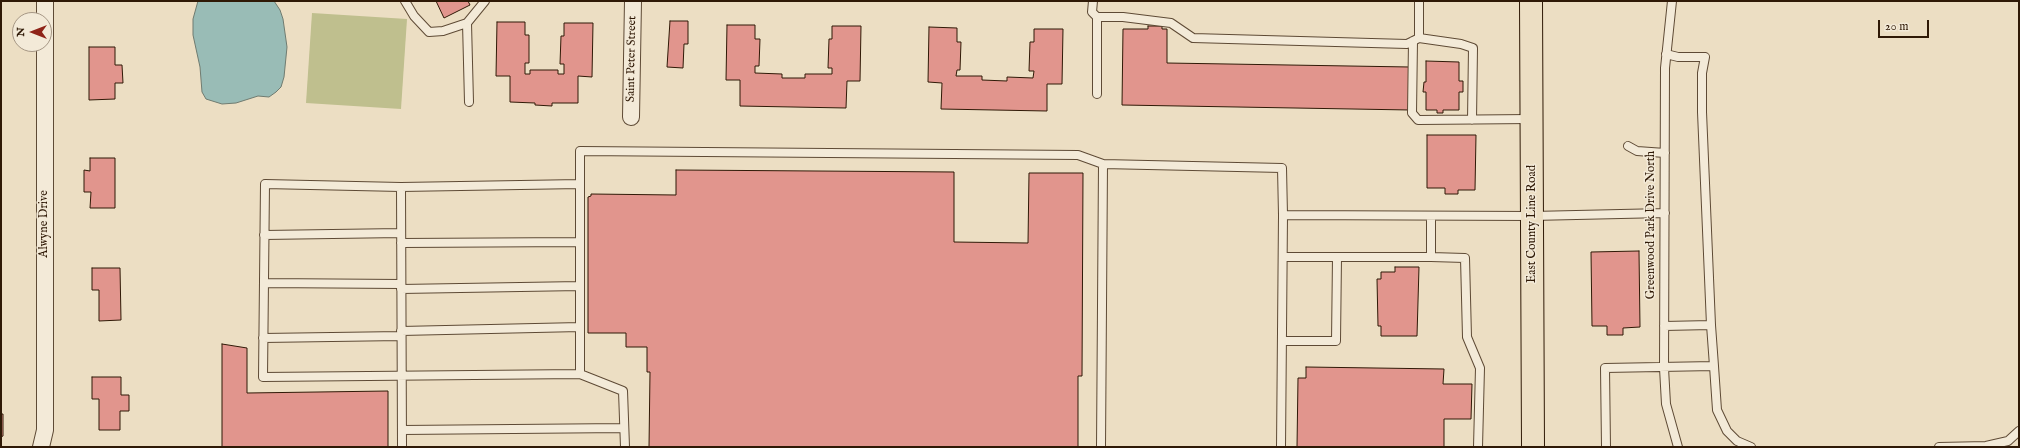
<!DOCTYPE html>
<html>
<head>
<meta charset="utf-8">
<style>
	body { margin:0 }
	#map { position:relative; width:2020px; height:448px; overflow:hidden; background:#ecdec3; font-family:"IM FELL English",serif }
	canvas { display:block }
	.frame { position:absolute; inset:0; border:2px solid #2f1906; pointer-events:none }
	.north { position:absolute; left:12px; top:12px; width:40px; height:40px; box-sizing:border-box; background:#f3ead8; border:1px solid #a59684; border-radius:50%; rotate:270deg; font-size:11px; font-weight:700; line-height:16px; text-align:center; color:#2f1906 }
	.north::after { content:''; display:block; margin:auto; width:14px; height:18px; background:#8f2418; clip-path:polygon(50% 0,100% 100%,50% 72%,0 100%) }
	.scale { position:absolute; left:1878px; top:20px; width:51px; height:18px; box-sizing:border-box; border:2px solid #2f1906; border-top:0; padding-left:5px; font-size:12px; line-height:14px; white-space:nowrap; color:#2f1906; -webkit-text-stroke:3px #f3ead8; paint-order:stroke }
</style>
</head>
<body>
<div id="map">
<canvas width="2020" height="448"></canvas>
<div class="frame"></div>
<div class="north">N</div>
<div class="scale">20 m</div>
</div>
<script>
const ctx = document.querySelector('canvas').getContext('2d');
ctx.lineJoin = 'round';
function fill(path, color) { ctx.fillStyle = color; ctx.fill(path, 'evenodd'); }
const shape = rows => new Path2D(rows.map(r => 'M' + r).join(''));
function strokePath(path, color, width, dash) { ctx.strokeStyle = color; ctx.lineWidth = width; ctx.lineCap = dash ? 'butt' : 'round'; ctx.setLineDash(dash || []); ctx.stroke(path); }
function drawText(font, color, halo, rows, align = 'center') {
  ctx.font = font + ' "IM FELL English",serif'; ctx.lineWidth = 3; ctx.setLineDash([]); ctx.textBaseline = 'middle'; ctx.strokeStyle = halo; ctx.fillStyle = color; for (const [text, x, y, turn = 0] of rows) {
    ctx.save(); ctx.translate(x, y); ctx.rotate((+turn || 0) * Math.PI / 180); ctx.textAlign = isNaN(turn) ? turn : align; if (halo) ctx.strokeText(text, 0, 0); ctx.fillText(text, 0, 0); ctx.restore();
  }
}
const green = shape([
	[312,13,407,19,401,109,306,103]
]);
const water = shape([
	[198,1,274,1,280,10,283,19,287,47,284,77,281,87,276,92,269,97,258,96,236,103,222,104,206,99,202,92,200,67,193,35,193,19,198,1]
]);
const building = shape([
	[436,1,468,1,470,5,444,18,436,1],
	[670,21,688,21,688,44,684,44,683,68,667,67,670,21],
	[497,22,525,22,525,35,529,35,529,63,525,63,525,74,530,74,530,70,558,70,558,74,564,74,564,64,560,64,561,36,564,36,564,23,593,23,592,77,578,76,578,103,552,103,552,106,535,105,535,103,510,102,510,76,496,76,497,22],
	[727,25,755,25,755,39,760,39,759,66,755,66,755,73,782,74,782,78,805,78,805,74,832,74,832,68,828,68,829,39,832,39,832,26,861,26,860,81,847,81,846,108,740,106,740,80,726,80,727,25],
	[1148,26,1162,26,1162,29,1167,29,1167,63,1410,67,1410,110,1122,105,1123,29,1148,29,1148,26],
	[929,27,957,28,957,42,961,42,960,70,957,70,956,76,982,76,982,80,1007,81,1007,77,1033,78,1034,71,1029,71,1030,42,1034,42,1034,29,1063,29,1062,84,1047,84,1047,111,941,109,942,83,928,82,929,27],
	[89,47,115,47,115,65,122,65,123,83,115,83,115,99,89,100,89,47],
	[1426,61,1459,62,1459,81,1463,81,1463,92,1459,92,1459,110,1443,110,1443,113,1437,113,1437,110,1426,110,1426,92,1423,92,1424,82,1426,82,1426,61],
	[1427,135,1476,135,1475,190,1458,190,1458,194,1445,194,1445,188,1427,188,1427,135],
	[90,158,115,158,115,208,90,208,91,192,84,192,84,170,90,171,90,158],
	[676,170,954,172,954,242,1028,243,1029,173,1083,173,1082,376,1078,376,1078,447,649,447,650,372,647,372,647,347,626,347,626,333,588,333,588,197,591,196,591,194,676,195,676,170],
	[1639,251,1640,327,1623,328,1623,335,1607,335,1607,326,1592,326,1591,252,1639,251],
	[1395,267,1419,267,1417,336,1381,336,1381,326,1378,326,1377,279,1381,279,1381,272,1395,272,1395,267],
	[92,268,120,268,121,320,99,321,99,290,92,290,92,268],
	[222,344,247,348,247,393,388,391,388,447,222,447,222,344],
	[1306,367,1444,369,1443,384,1472,384,1471,419,1444,419,1444,447,1297,447,1298,378,1306,378,1306,367],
	[92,377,121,377,121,395,129,395,129,411,120,411,120,430,99,430,99,399,92,399,92,377],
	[1,414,3,414,3,436,1,437,1,414]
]);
const lane = shape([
	[405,1,414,16,429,32,443,31,467,23,485,1],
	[1093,1,1092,12,1097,17,1123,17,1171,23,1193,38,1407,44,1419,38,1419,1],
	[1672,1,1665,68,1664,368,1666,404,1678,447],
	[1097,17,1097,94],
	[467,23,469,102],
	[1419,38,1461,44,1473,48,1472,120],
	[1413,41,1412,113,1418,120,1531,119],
	[1628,146,1637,151,1665,153],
	[401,187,265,184,263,377,580,374],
	[1431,216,1431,257,1465,258,1467,337,1480,368,1478,447],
	[264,235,401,233],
	[401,243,580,242],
	[1283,257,1431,257],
	[264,283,401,284],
	[401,289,580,286],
	[1664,326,1711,325,1702,112,1702,73,1705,57,1678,57,1666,54],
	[401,331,580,327],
	[263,338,401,336],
	[1282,341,1336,341,1337,257],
	[1714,366,1717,410,1727,431,1737,441,1751,447],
	[402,430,624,428],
	[402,447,401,187,580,184],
	[625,447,623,391,580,374,580,151,1078,155,1103,164,1282,168,1283,215,1532,216,1665,213],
	[1101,447,1103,164],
	[1281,447,1283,215],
	[1606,447,1605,368,1714,366,1711,325],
	[1939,447,1986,446,2008,441,2019,431]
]);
const street = shape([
	[631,117,633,1],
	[41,447,45,430,45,1]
]);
const primary = shape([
	[1531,1,1533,447]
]);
const streetNames = [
	["Saint Peter Street",632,59,-89],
	["Alwyne Drive",45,224,-90],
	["East County Line Road",1533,224,-90],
	["Greenwood Park Drive North",1652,225,-90]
];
fill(green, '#bfbf8e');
fill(water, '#99bcb6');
strokePath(water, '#6f7b70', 1);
fill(building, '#e1958d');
strokePath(building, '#2f1906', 1);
strokePath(lane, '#5e4a35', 10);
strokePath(street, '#5e4a35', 18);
strokePath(primary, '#2f1906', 24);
strokePath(lane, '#f3ead8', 8);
strokePath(street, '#f3ead8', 16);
strokePath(primary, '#ecdec3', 22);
drawText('12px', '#2f1906', '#f3ead8', streetNames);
</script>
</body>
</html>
